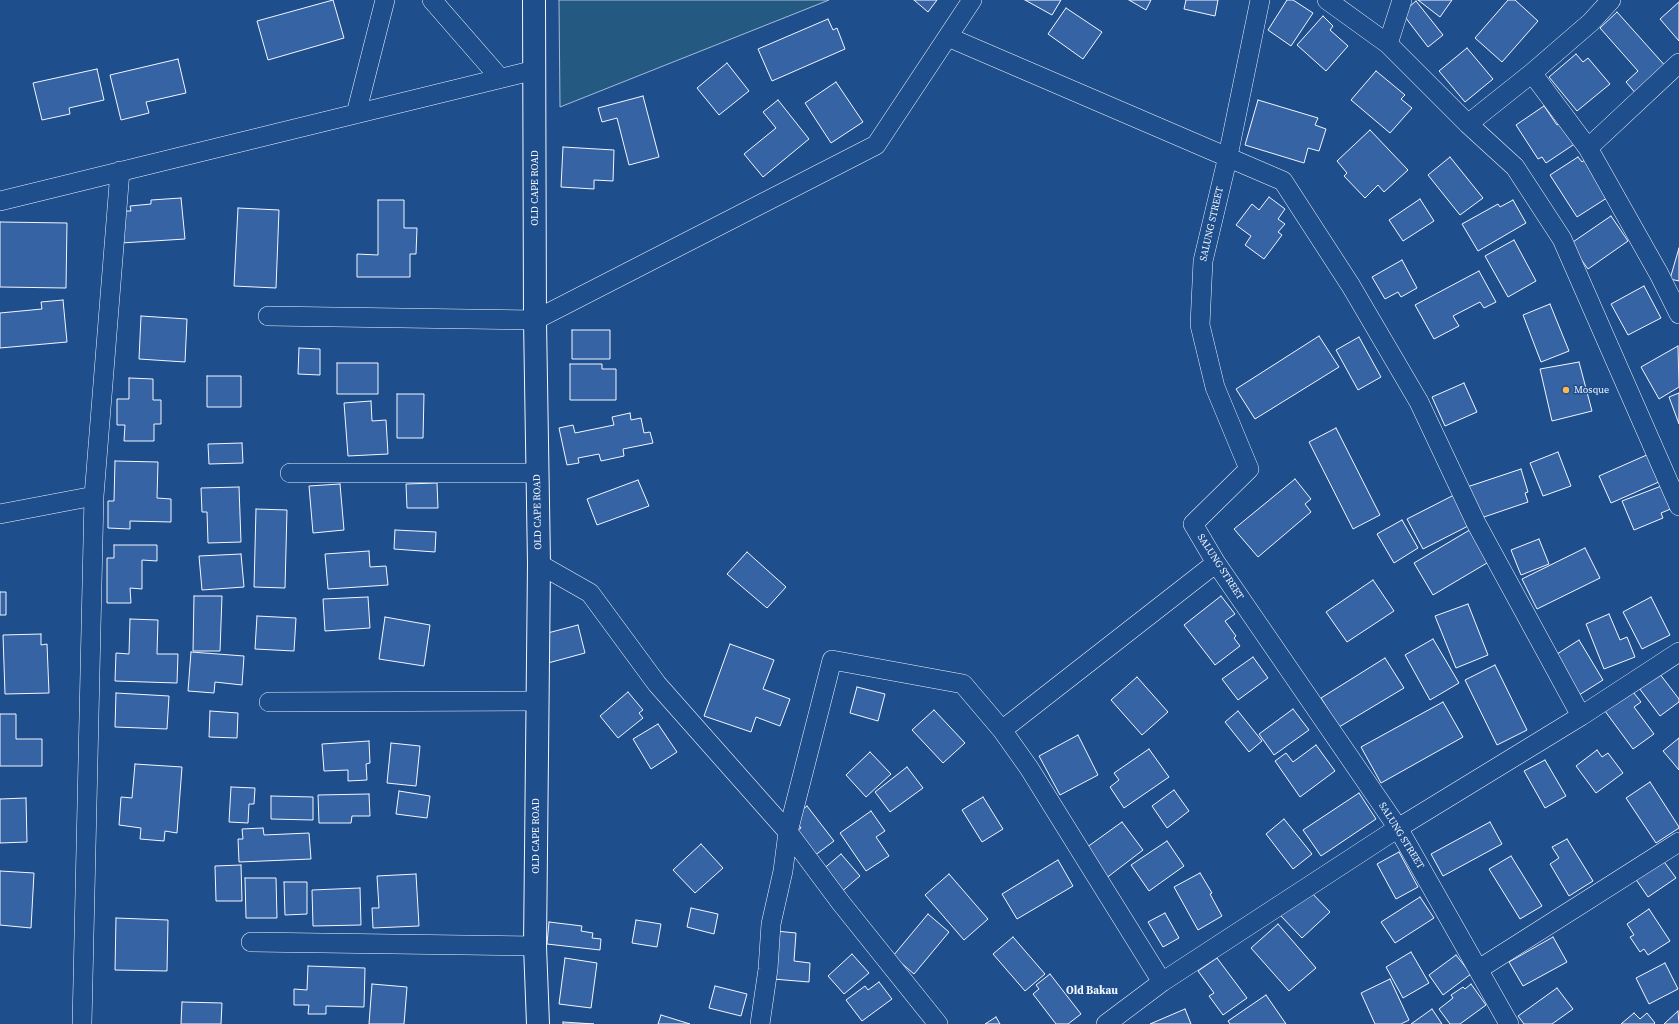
<!DOCTYPE html>
<html>
<head>
<meta charset="utf-8">
<style>
	body { margin:0 }
	canvas { display:block; background:#1f4e8c }
</style>
</head>
<body>
<canvas width="1679" height="1024"></canvas>
<script>
const ctx = document.querySelector('canvas').getContext('2d');
ctx.lineJoin = 'round';
function fill(path, color) { ctx.fillStyle = color; ctx.fill(path, 'evenodd'); }
const shape = rows => new Path2D(rows.map(r => 'M' + r).join(''));
function strokePath(path, color, width, dash) { ctx.strokeStyle = color; ctx.lineWidth = width; ctx.lineCap = dash ? 'butt' : 'round'; ctx.setLineDash(dash || []); ctx.stroke(path); }
function drawText(font, color, halo, rows, align = 'center') {
  ctx.font = font + ' "Source Serif 4",serif'; ctx.lineWidth = 3; ctx.setLineDash([]); ctx.textBaseline = 'middle'; ctx.strokeStyle = halo; ctx.fillStyle = color; for (const [text, x, y, turn = 0] of rows) {
    ctx.save(); ctx.translate(x, y); ctx.rotate((+turn || 0) * Math.PI / 180); ctx.textAlign = isNaN(turn) ? turn : align; if (halo) ctx.strokeText(text, 0, 0); ctx.fillText(text, 0, 0); ctx.restore();
  }
}
const green = shape([
	[559,0,829,0,560,107,559,0]
]);
const building = shape([
	[333,0,344,38,268,60,257,21,333,0],
	[914,0,937,0,928,12,914,0],
	[1025,0,1061,0,1052,15,1025,0],
	[1129,0,1151,0,1146,10,1129,0],
	[1186,0,1218,0,1215,16,1184,9,1186,0],
	[1287,0,1293,0,1313,13,1291,46,1268,30,1287,0],
	[1418,0,1452,0,1440,17,1418,0],
	[1508,0,1515,0,1538,21,1502,62,1475,38,1508,0],
	[1416,1,1443,35,1428,47,1402,13,1416,1],
	[1679,2,1679,41,1660,19,1679,2],
	[1066,8,1102,32,1083,59,1048,34,1066,8],
	[1617,12,1668,69,1638,96,1626,82,1638,71,1600,28,1617,12],
	[1323,16,1333,26,1330,30,1348,46,1326,71,1297,45,1323,16],
	[828,19,833,30,837,28,845,49,772,81,758,49,828,19],
	[1467,48,1493,79,1465,102,1439,71,1467,48],
	[1576,54,1583,62,1588,58,1610,84,1577,111,1549,77,1576,54],
	[178,59,186,93,146,102,149,113,121,120,110,75,178,59],
	[727,63,749,91,719,115,697,88,727,63],
	[97,69,104,100,69,108,70,114,42,120,33,83,97,69],
	[1376,71,1405,95,1401,99,1412,108,1390,133,1351,100,1376,71],
	[836,82,863,122,831,143,805,103,836,82],
	[643,96,659,157,629,165,617,118,602,122,598,108,643,96],
	[778,100,809,139,763,177,744,154,776,128,763,112,778,100],
	[1258,100,1318,118,1315,125,1326,129,1319,151,1308,148,1304,163,1245,145,1258,100],
	[1544,106,1557,125,1562,122,1576,143,1546,163,1542,157,1538,159,1516,125,1544,106],
	[1370,130,1408,170,1384,192,1378,185,1365,198,1344,176,1347,173,1337,161,1370,130],
	[563,147,614,150,613,181,594,180,594,189,561,187,563,147],
	[1450,157,1483,198,1460,215,1428,175,1450,157],
	[1578,157,1582,162,1586,159,1610,196,1577,217,1550,175,1578,157],
	[1269,197,1285,209,1278,219,1285,224,1278,232,1282,235,1264,259,1245,245,1251,236,1236,225,1252,204,1259,210,1269,197],
	[181,198,185,239,121,243,119,211,131,211,130,206,151,204,151,200,181,198],
	[1420,199,1434,221,1403,241,1389,220,1420,199],
	[378,200,404,200,404,228,417,228,416,254,410,254,410,277,357,277,357,254,378,255,378,200],
	[1513,200,1526,223,1478,251,1462,224,1498,204,1500,207,1513,200],
	[238,208,279,210,276,288,234,286,238,208],
	[1611,216,1628,241,1588,269,1570,244,1611,216],
	[0,222,67,223,66,288,0,287,0,222],
	[1514,240,1536,281,1508,297,1485,256,1514,240],
	[1679,248,1679,281,1670,279,1679,248],
	[1402,260,1417,288,1401,297,1398,292,1385,299,1372,277,1402,260],
	[1479,271,1496,302,1484,308,1480,302,1453,316,1459,326,1434,339,1415,305,1479,271],
	[1644,286,1661,318,1628,335,1611,304,1644,286],
	[63,300,67,342,0,348,0,313,42,309,41,302,63,300],
	[1550,304,1569,351,1541,362,1523,315,1550,304],
	[141,316,187,319,185,362,139,359,141,316],
	[572,330,610,330,610,359,572,359,572,330],
	[1319,336,1339,367,1255,419,1236,389,1319,336],
	[1359,337,1381,377,1358,390,1336,350,1359,337],
	[1678,346,1679,387,1659,399,1641,367,1678,346],
	[299,348,320,349,320,375,298,374,299,348],
	[1579,362,1592,411,1552,421,1540,369,1579,362],
	[337,363,378,363,378,394,337,394,337,363],
	[570,364,602,364,602,369,616,369,616,400,570,400,570,364],
	[207,376,241,376,241,407,207,407,207,376],
	[129,378,153,379,153,400,161,400,161,424,154,424,154,441,124,441,125,425,117,425,117,399,129,399,129,378],
	[1464,383,1477,412,1445,426,1432,397,1464,383],
	[1679,393,1679,424,1669,397,1679,393],
	[397,394,424,394,423,438,397,438,397,394],
	[371,401,372,421,386,420,388,454,348,456,344,403,371,401],
	[630,413,631,420,641,418,644,433,650,432,653,443,623,449,624,456,601,461,599,454,578,458,579,463,567,465,559,428,573,425,575,433,614,425,612,417,630,413],
	[1336,428,1380,515,1353,529,1309,442,1336,428],
	[242,443,243,463,209,464,208,444,242,443],
	[1558,452,1571,486,1543,496,1530,463,1558,452],
	[1649,454,1661,481,1611,503,1599,476,1649,454],
	[115,461,158,462,157,498,171,499,171,522,130,521,130,529,108,528,108,501,114,501,115,461],
	[1521,469,1528,492,1525,493,1528,502,1478,519,1467,487,1521,469],
	[1295,479,1311,499,1305,504,1311,512,1258,557,1234,529,1295,479],
	[638,480,649,506,597,525,587,499,638,480],
	[437,483,438,508,407,508,406,484,437,483],
	[340,484,344,530,313,533,309,486,340,484],
	[1664,485,1673,508,1661,513,1663,518,1634,530,1622,501,1664,485],
	[239,487,241,542,208,543,207,512,202,512,201,488,239,487],
	[1456,494,1472,524,1423,549,1407,519,1456,494],
	[256,509,287,510,285,588,254,587,256,509],
	[1402,520,1418,548,1394,563,1377,534,1402,520],
	[1473,528,1492,560,1433,595,1414,563,1473,528],
	[395,530,436,532,435,552,394,549,395,530],
	[1539,539,1549,564,1521,575,1511,550,1539,539],
	[114,545,157,545,157,561,142,560,142,589,130,588,131,603,107,603,107,558,114,558,114,545],
	[1585,548,1600,578,1537,609,1522,579,1585,548],
	[369,551,370,567,386,566,388,585,328,589,325,554,369,551],
	[747,552,786,587,767,608,727,574,747,552],
	[241,554,244,587,202,590,199,556,241,554],
	[1373,580,1394,611,1347,642,1326,612,1373,580],
	[0,592,6,592,6,615,0,615,0,592],
	[194,596,222,596,220,651,193,651,194,596],
	[1221,596,1235,614,1225,621,1236,636,1234,638,1240,646,1215,665,1184,625,1221,596],
	[368,597,370,628,325,631,323,599,368,597],
	[1651,597,1670,635,1642,649,1623,612,1651,597],
	[1468,604,1488,655,1456,668,1435,616,1468,604],
	[1609,614,1620,640,1627,637,1635,657,1604,669,1586,624,1609,614],
	[257,616,296,618,294,651,255,649,257,616],
	[385,617,430,625,424,666,379,659,385,617],
	[130,619,158,620,157,654,178,654,177,683,115,681,116,653,129,654,130,619],
	[578,625,585,653,548,663,540,635,578,625],
	[41,634,41,645,47,644,49,693,5,694,3,635,41,634],
	[1433,639,1459,683,1430,700,1405,655,1433,639],
	[1579,640,1603,680,1579,695,1554,656,1579,640],
	[730,644,774,660,763,689,790,699,780,726,756,717,751,732,704,716,730,644],
	[191,652,244,656,242,685,215,682,214,693,188,691,191,652],
	[1253,657,1268,678,1238,700,1222,679,1253,657],
	[1385,658,1404,688,1339,727,1321,698,1385,658],
	[1495,665,1527,730,1497,745,1465,680,1495,665],
	[1656,669,1679,699,1679,702,1660,716,1636,684,1656,669],
	[1137,677,1168,712,1142,735,1111,700,1137,677],
	[857,687,885,694,878,721,850,713,857,687],
	[1630,688,1641,702,1634,707,1654,734,1633,749,1602,707,1630,688],
	[628,692,643,710,639,713,643,718,618,738,600,716,628,692],
	[116,693,169,696,167,729,115,727,116,693],
	[1443,702,1463,737,1381,783,1361,747,1443,702],
	[1293,709,1309,730,1274,755,1259,734,1293,709],
	[934,710,965,743,943,763,912,730,934,710],
	[210,711,238,713,237,738,209,737,210,711],
	[1238,711,1262,741,1249,752,1225,722,1238,711],
	[0,714,16,714,16,739,42,739,42,766,0,766,0,714],
	[658,724,677,752,651,769,633,739,658,724],
	[1078,735,1098,775,1060,795,1039,756,1078,735],
	[1679,738,1679,770,1663,751,1679,738],
	[369,741,370,763,366,764,367,780,348,781,348,770,324,771,322,744,369,741],
	[391,743,420,746,416,786,387,783,391,743],
	[1316,745,1335,771,1300,797,1275,761,1286,753,1293,762,1316,745],
	[1149,749,1169,777,1124,808,1110,787,1119,780,1114,773,1149,749],
	[1597,750,1602,757,1608,753,1623,773,1596,793,1576,766,1597,750],
	[870,752,891,774,866,797,846,775,870,752],
	[1545,760,1566,796,1545,808,1524,771,1545,760],
	[135,764,182,767,177,833,165,831,164,841,140,839,141,828,119,825,121,797,132,798,135,764],
	[907,767,923,788,890,812,875,792,907,767],
	[1650,782,1679,827,1679,828,1656,843,1626,798,1650,782],
	[231,787,255,788,254,804,249,804,248,823,229,822,231,787],
	[1174,790,1189,811,1167,828,1152,806,1174,790],
	[399,791,430,796,427,818,396,814,399,791],
	[1359,793,1376,819,1321,856,1303,830,1359,793],
	[369,794,370,816,352,816,351,823,319,823,318,795,369,794],
	[271,796,313,797,313,820,271,819,271,796],
	[983,797,1003,829,982,842,962,810,983,797],
	[26,798,27,842,0,843,0,799,26,798],
	[807,806,834,841,814,856,795,832,801,828,793,817,807,806],
	[871,811,885,831,876,837,889,856,866,871,840,833,871,811],
	[1284,819,1312,854,1293,869,1266,834,1284,819],
	[1122,822,1143,850,1105,879,1083,850,1122,822],
	[1490,822,1502,844,1443,876,1431,854,1490,822],
	[263,828,264,835,309,833,311,859,239,862,238,839,243,839,242,829,263,828],
	[1567,839,1593,881,1569,896,1550,864,1559,858,1552,847,1567,839],
	[1167,841,1184,866,1149,891,1131,865,1167,841],
	[701,844,723,868,695,893,673,870,701,844],
	[1399,852,1418,887,1396,899,1377,864,1399,852],
	[841,854,860,876,840,893,821,871,841,854],
	[1511,856,1542,906,1520,919,1489,869,1511,856],
	[1662,859,1676,878,1648,897,1635,878,1662,859],
	[1058,860,1073,886,1017,919,1002,894,1058,860],
	[241,865,242,901,216,901,215,866,241,865],
	[0,871,34,873,31,928,0,925,0,871],
	[1200,873,1212,893,1210,894,1222,916,1198,930,1174,887,1200,873],
	[416,874,419,926,373,928,372,908,379,908,377,876,416,874],
	[949,874,988,919,964,940,925,895,949,874],
	[245,878,276,878,277,918,246,918,245,878],
	[284,882,307,882,307,914,285,915,284,882],
	[360,888,361,925,313,926,312,890,360,888],
	[1308,889,1330,912,1302,938,1280,915,1308,889],
	[1420,897,1434,918,1395,943,1381,922,1420,897],
	[691,908,718,914,714,934,687,927,691,908],
	[1649,909,1670,941,1648,955,1644,949,1640,952,1630,937,1634,935,1627,924,1649,909],
	[1165,913,1179,938,1163,947,1148,922,1165,913],
	[928,914,949,932,914,974,893,956,928,914],
	[116,918,168,920,167,971,115,970,116,918],
	[636,920,661,924,657,947,632,943,636,920],
	[549,922,582,926,581,931,593,933,592,938,601,939,600,950,547,944,549,922],
	[1278,924,1316,968,1289,991,1251,948,1278,924],
	[776,931,796,933,794,961,810,963,809,982,773,979,776,931],
	[1013,937,1045,974,1025,991,993,954,1013,937],
	[1553,937,1567,962,1523,986,1509,962,1553,937],
	[1411,952,1429,983,1403,998,1386,967,1411,952],
	[852,954,869,973,844,994,828,976,852,954],
	[1456,955,1471,974,1443,995,1429,975,1456,955],
	[565,958,597,963,591,1008,559,1004,565,958],
	[1217,958,1247,998,1223,1015,1209,996,1214,993,1198,971,1217,958],
	[1665,963,1678,989,1649,1004,1636,978,1665,963],
	[308,966,365,968,364,1007,326,1006,326,1014,308,1014,309,1005,294,1005,294,989,307,990,308,966],
	[1050,974,1081,1014,1068,1024,1056,1024,1033,994,1039,989,1036,985,1050,974],
	[1390,979,1409,1020,1401,1024,1375,1024,1361,993,1390,979],
	[879,982,892,999,862,1021,846,1000,865,986,868,990,879,982],
	[372,984,407,987,404,1024,369,1024,372,984],
	[1471,984,1486,1005,1460,1024,1450,1024,1439,1009,1453,998,1451,995,1463,987,1465,989,1471,984],
	[715,986,747,994,741,1016,709,1008,715,986],
	[1557,988,1573,1009,1552,1024,1524,1024,1518,1016,1557,988],
	[1266,995,1286,1024,1230,1024,1228,1021,1266,995],
	[182,1002,222,1003,221,1024,181,1024,182,1002],
	[1185,1009,1191,1024,1150,1024,1185,1009],
	[1432,1009,1442,1024,1411,1024,1432,1009],
	[1678,1011,1679,1024,1664,1024,1678,1011],
	[1634,1013,1640,1019,1647,1013,1655,1023,1654,1024,1621,1024,1634,1013],
	[661,1015,690,1024,658,1024,661,1015],
	[996,1017,1000,1024,985,1024,996,1017],
	[563,1022,594,1024,563,1024,563,1022]
]);
const street = shape([
	[432,0,500,78],
	[1260,0,1228,156,1203,261,1200,325,1215,387,1249,469,1193,524,1216,563,1398,828,1509,1024],
	[1327,0,1388,44,1468,124,1515,167,1562,239,1679,506],
	[948,37,1283,181,1351,286,1419,402,1476,523,1581,716],
	[1388,44,1402,0],
	[1532,73,1588,148,1659,274,1679,314],
	[356,114,385,0],
	[1468,124,1532,73,1591,22,1611,0],
	[1588,148,1679,63],
	[0,201,535,70],
	[268,316,535,320,876,145,972,0],
	[290,473,537,473],
	[0,514,94,496],
	[539,564,590,593,657,684,788,832,841,903,938,1024],
	[269,702,537,701],
	[1002,730,1216,563],
	[251,942,535,946],
	[1479,969,1679,842],
	[82,1024,94,496,120,171],
	[760,1024,768,969,771,924,783,871,788,832,832,660,963,684,1002,730,1029,768,1162,982],
	[1106,1024,1162,982,1398,828,1581,716,1679,652]
]);
const secondary = shape([
	[534,0,535,320,539,564,535,946,538,1024]
]);
const markers = [
	[1566,390,4,"#ffb74d"]
];
const streetNames = [
	["OLD CAPE ROAD",535,188,-90],
	["SALUNG STREET",1212,224,-77],
	["OLD CAPE ROAD",538,512,-91],
	["SALUNG STREET",1220,567,57],
	["OLD CAPE ROAD",536,836,-90],
	["SALUNG STREET",1401,836,58]
];
const poiNames = [
	["Mosque",1574,390]
];
const neighbourhoodNames = [
	["Old Bakau",1092,991]
];
fill(green, '#245a82');
strokePath(green, '#a8bbd7', 1);
fill(building, '#3563a3');
strokePath(building, '#f2f6ff', 1);
strokePath(street, '#f2f6ff', 20);
strokePath(secondary, '#f2f6ff', 24);
strokePath(street, '#1f4e8c', 19);
strokePath(secondary, '#1f4e8c', 22);
for (const [x, y, r, color] of markers) { const dot = new Path2D(); dot.arc(x, y, r, 0, 2 * Math.PI); ctx.fillStyle = color; ctx.fill(dot); strokePath(dot, '#1f4e8c', 1.5); }
drawText('10px', '#f2f6ff', '#1f4e8c', streetNames);
drawText('10px', '#f2f6ff', '#1f4e8c', poiNames, 'left');
drawText('bold 11px', '#f2f6ff', '#1f4e8c', neighbourhoodNames);
</script>
</body>
</html>
